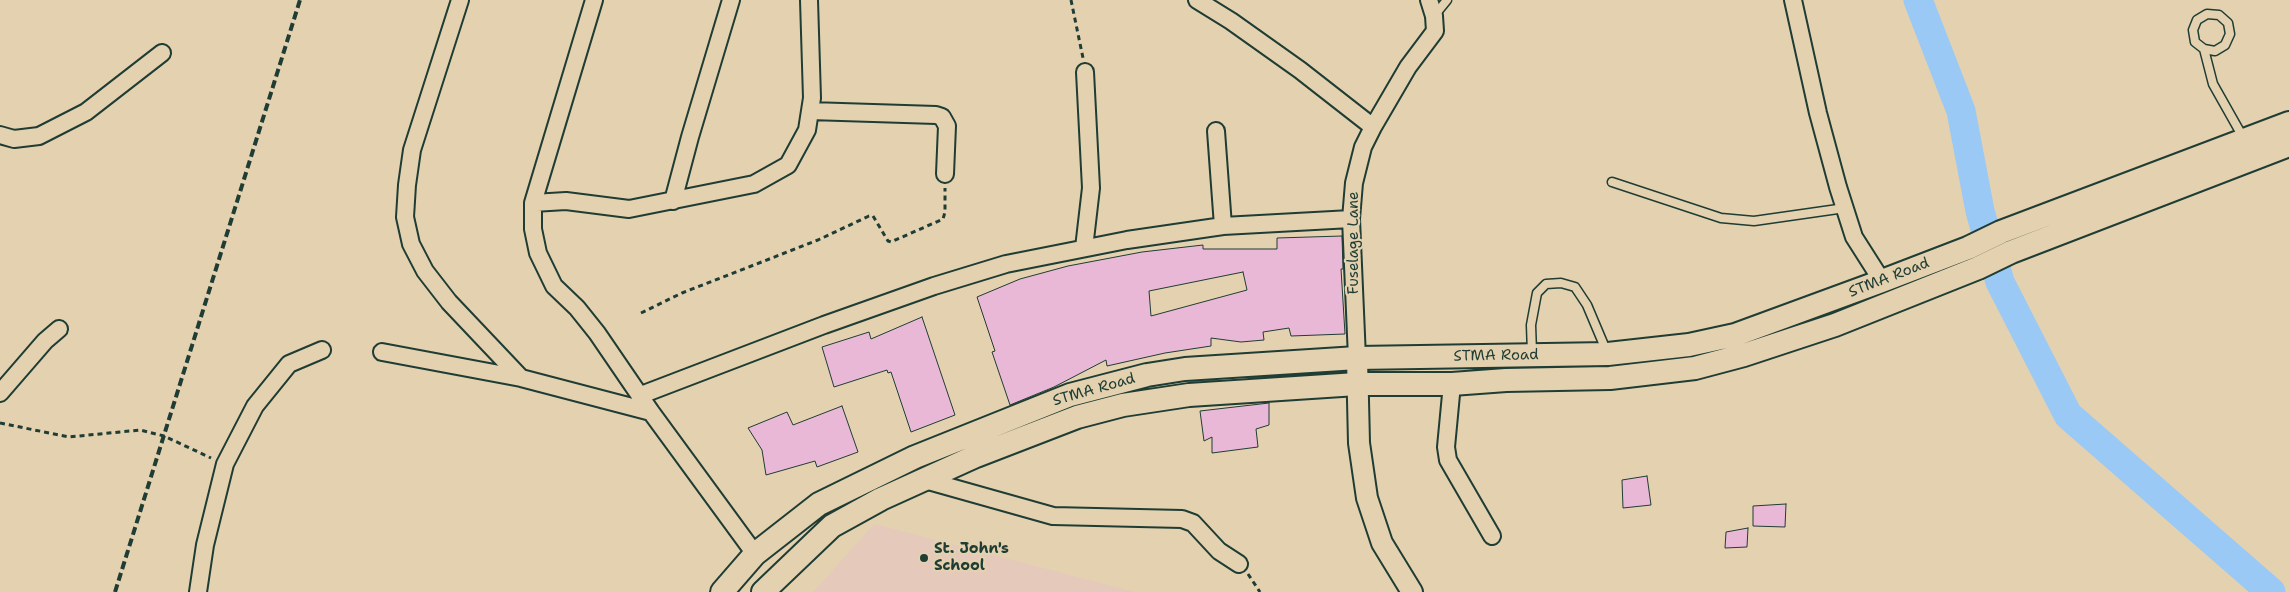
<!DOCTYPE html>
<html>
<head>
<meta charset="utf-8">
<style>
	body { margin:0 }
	canvas { display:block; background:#e3d1af }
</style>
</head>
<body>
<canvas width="2289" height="592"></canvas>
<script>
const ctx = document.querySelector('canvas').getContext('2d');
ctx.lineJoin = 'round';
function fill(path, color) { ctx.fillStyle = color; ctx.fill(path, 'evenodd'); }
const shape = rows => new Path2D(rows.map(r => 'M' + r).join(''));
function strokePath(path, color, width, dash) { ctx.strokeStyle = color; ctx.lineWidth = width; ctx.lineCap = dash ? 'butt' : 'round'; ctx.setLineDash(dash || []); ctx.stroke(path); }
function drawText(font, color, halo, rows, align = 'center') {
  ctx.font = font + ' "Shantell Sans",sans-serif'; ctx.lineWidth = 4.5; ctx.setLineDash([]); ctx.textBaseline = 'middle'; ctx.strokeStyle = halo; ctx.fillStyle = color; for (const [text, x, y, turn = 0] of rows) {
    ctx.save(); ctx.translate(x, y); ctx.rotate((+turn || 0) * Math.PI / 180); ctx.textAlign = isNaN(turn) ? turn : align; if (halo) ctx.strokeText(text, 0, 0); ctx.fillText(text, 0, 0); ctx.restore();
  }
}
const built = shape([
	[874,524,875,524,1135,592,813,592]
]);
const river = shape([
	[1918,0,1961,111,1980,211,2000,282,2068,415,2271,592]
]);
const building = shape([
	[1342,236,1343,269,1341,269,1345,334,1291,336,1289,328,1263,332,1264,340,1241,342,1211,338,1211,346,1165,353,1107,366,1106,360,1054,387,1010,405,992,352,995,351,977,297,1020,279,1068,266,1142,252,1203,245,1203,249,1277,249,1277,238,1342,236],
	[1243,272,1247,290,1151,316,1149,291,1243,272],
	[922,317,955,415,911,432,891,372,888,373,887,370,834,387,822,347,869,332,871,339,922,317],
	[1269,403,1269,425,1256,429,1258,447,1212,453,1212,437,1204,441,1200,411,1269,403],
	[842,406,858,452,817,467,815,461,766,475,762,450,748,428,787,412,793,425,842,406],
	[1647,476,1651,505,1623,508,1622,480,1647,476],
	[1786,504,1785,527,1753,526,1753,506,1786,504],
	[1748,528,1747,547,1725,548,1726,532,1748,528]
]);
const path = shape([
	[1071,0,1083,58],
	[641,313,682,293,818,240,869,216,873,216,888,241,891,242,943,219,945,212,945,188],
	[0,423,69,437,140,430,164,436,211,458],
	[1248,574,1260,592]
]);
const service = shape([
	[1434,16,1447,0],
	[2204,49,2215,51,2225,45,2230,34,2228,23,2219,15,2207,14,2197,20,2193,30,2195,42,2204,49,2213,84,2244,139],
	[1612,182,1721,218,1754,221,1845,208],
	[1532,353,1531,325,1537,293,1546,284,1561,283,1575,287,1587,305,1606,350]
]);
const minor = shape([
	[460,0,412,150,407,185,405,217,411,244,425,271,449,302,521,378],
	[594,0,533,203,533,229,538,253,554,286,577,308,597,333,651,412,755,554],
	[1197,0,1231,21,1300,70,1373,127],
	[1793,0,1818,113,1838,187,1854,237,1882,281],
	[810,111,936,115,942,117,947,126,945,174],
	[1216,131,1223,226],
	[0,135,14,139,39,136,86,112,162,53],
	[673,201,690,137,731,0],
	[533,203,566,201,629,209,754,184,788,165,807,130,812,98,809,0],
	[1084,248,1091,188,1085,72],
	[382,352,521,378,651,412],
	[1357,358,1351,219,1354,183,1363,147,1373,127,1408,67,1435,31,1434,16,1429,0],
	[1452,384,1446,447,1448,460,1492,536],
	[0,393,45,341,59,329],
	[641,395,824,325,934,286,1006,264,1127,240,1223,226,1351,219],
	[925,480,1053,516,1182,519,1193,523,1219,551,1239,564],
	[198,592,205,545,225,464,255,406,289,364,322,350]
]);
const tertiary = shape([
	[1357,358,1359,443,1367,498,1382,543,1412,592]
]);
const secondary = shape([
	[722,592,755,554,819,504,915,457,1070,395,1147,375,1185,369,1357,358,1608,354,1689,345,1735,335,1882,281,1968,248,2001,232,2289,123],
	[763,592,832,526,881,499,976,456,1077,417,1123,405,1189,395,1357,384,1452,384,1506,380,1610,378,1695,368,1744,355,1835,325,1978,268,2011,252,2289,145]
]);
const rail = shape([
	[115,592,300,0]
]);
const markers = [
	[924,558,5,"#1f3d34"]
];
const streetNames = [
	["Fuselage Lane",1354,243,-90],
	["STMA Road",1889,278,-21],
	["STMA Road",1496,356,-1],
	["STMA Road",1094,390,-16]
];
const poiNames = [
	["St. John's",934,549],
	["School",934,566]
];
fill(built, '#e5cabb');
strokePath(river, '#9ac9f5', 29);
fill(building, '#e9b8d7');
strokePath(building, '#1f3d34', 1);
strokePath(service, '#1f3d34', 11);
strokePath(minor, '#1f3d34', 20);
strokePath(tertiary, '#1f3d34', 24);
strokePath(secondary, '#1f3d34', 26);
strokePath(path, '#1f3d34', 3, [5, 4]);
strokePath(service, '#e3d1af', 8);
strokePath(minor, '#e3d1af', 16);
strokePath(tertiary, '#e3d1af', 20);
strokePath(secondary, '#e3d1af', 22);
strokePath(rail, '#1f3d34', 4, [8, 4]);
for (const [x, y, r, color] of markers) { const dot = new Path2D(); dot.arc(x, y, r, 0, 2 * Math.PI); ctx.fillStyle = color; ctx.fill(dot); strokePath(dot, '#e3d1af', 2); }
drawText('15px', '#1f3d34', '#e3d1af', streetNames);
drawText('bold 15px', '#1f3d34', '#e3d1af', poiNames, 'left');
</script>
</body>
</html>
